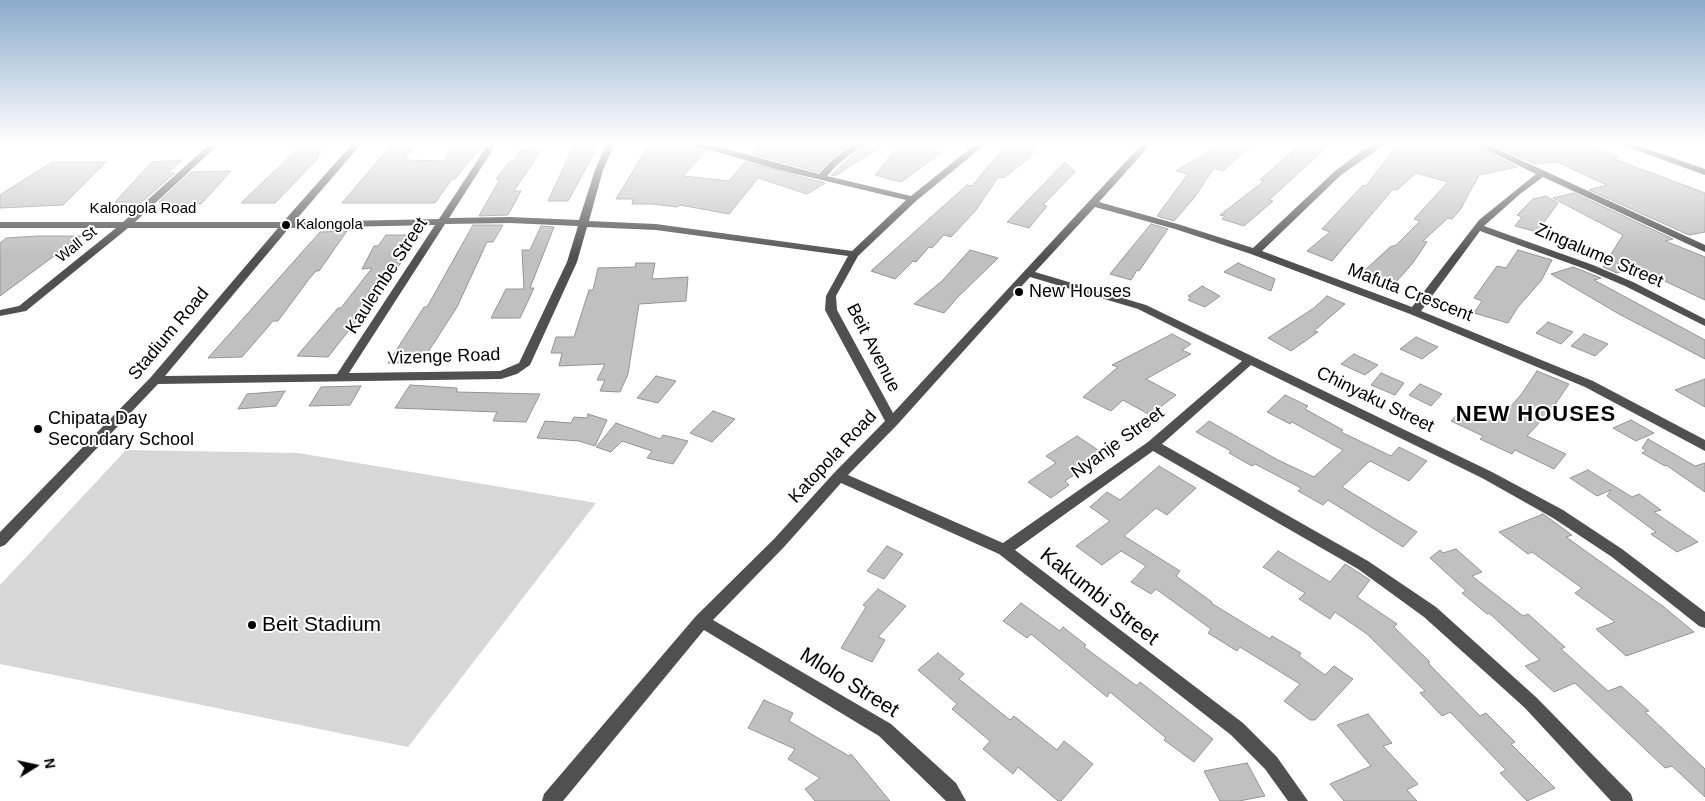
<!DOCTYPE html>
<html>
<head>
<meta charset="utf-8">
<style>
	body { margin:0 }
	#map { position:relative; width:1705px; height:801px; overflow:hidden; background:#fff; font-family:Helvetica,sans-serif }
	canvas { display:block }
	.north { position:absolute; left:10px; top:741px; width:50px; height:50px; -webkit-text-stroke:4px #fff; paint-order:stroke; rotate:80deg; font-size:14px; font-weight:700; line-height:20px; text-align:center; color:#000 }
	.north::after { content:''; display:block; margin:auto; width:18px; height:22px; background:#000; clip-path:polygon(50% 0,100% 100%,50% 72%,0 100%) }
</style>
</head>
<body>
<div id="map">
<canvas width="1705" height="801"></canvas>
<div class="north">N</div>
</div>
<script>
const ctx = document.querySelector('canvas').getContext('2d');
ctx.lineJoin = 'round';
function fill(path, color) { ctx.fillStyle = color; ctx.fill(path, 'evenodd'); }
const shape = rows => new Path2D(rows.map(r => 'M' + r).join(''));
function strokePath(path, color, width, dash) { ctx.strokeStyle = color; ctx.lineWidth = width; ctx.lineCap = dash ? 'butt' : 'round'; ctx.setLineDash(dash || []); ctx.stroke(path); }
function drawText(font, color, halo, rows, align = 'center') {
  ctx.font = font + ' Helvetica,sans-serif'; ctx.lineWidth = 4; ctx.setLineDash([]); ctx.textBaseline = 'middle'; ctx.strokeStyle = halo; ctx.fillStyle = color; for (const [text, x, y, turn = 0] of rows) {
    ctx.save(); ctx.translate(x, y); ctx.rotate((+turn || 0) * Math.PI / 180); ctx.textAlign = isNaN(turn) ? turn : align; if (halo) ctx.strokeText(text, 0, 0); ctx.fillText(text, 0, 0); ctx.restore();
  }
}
const green = shape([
	[126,450,298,453,596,503,408,747,0,664,0,585]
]);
const building = shape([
	[304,143,326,143,318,152,321,152,317,157,319,157,275,203,241,203,304,143],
	[393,143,417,143,404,160,444,161,454,143,483,143,455,179,452,179,435,203,342,203,393,143],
	[575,143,596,144,592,151,595,151,568,201,548,201,575,143],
	[650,143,706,151,683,176,729,181,745,162,825,183,807,194,758,178,729,214,680,205,677,207,652,204,632,204,633,199,616,199,650,143],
	[761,143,851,143,830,160,818,172,752,154,761,143],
	[867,143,886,143,835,176,831,175,867,143],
	[901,143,949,143,933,152,941,153,901,182,875,175,901,143],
	[1008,143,1014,145,1040,143,1029,158,1004,178,998,177,976,210,951,237,944,235,932,248,929,247,916,262,913,261,895,279,871,271,967,185,972,186,1008,143],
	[1223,143,1254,143,1223,171,1214,168,1194,198,1174,221,1157,216,1188,174,1176,171,1223,143],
	[1301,143,1331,143,1269,200,1273,201,1244,226,1222,219,1225,216,1220,215,1264,181,1260,180,1301,143],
	[1426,143,1470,143,1517,167,1479,175,1460,210,1452,219,1448,218,1423,241,1427,242,1412,264,1396,282,1364,271,1390,247,1396,245,1420,221,1414,219,1448,182,1416,173,1397,190,1393,189,1332,261,1307,251,1330,232,1322,229,1363,185,1366,186,1394,149,1426,143],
	[1489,143,1584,143,1619,157,1614,159,1705,193,1705,232,1689,235,1589,190,1607,185,1557,162,1534,164,1489,143],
	[542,149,514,191,521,191,508,215,479,216,500,179,496,179,510,161,515,161,520,150,542,149],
	[182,160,168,173,175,173,142,202,115,202,152,162,182,160],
	[52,162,106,162,63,205,0,208,0,195,52,162],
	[1065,162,1075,172,1043,205,1047,206,1029,228,1007,222,1065,162],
	[231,171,201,204,167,204,170,202,159,202,191,172,231,171],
	[1574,193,1673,239,1665,241,1705,257,1705,300,1635,267,1617,273,1603,267,1623,235,1553,198,1574,193],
	[1546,196,1558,203,1537,232,1515,226,1522,217,1517,215,1533,199,1546,196],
	[1151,224,1168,229,1139,271,1137,270,1131,280,1110,274,1151,224],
	[473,225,503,225,493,242,487,242,457,307,421,363,388,363,424,307,427,307,473,225],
	[541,226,554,227,530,288,534,288,520,318,491,318,506,289,524,289,522,250,530,250,541,226],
	[347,231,319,271,316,271,309,279,278,321,273,321,242,357,208,358,320,232,347,231],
	[386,235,413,235,397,258,404,258,361,320,357,320,328,357,297,356,338,308,341,308,372,268,362,269,374,246,378,246,386,235],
	[38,236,81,236,0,296,0,243,6,238,38,236],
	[970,250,998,258,957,298,944,313,914,304,942,281,970,250],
	[1518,250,1552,260,1541,281,1518,307,1508,323,1474,313,1482,301,1474,298,1497,266,1506,268,1518,250],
	[636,263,655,263,652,279,688,277,686,301,639,304,628,374,620,392,600,391,605,380,597,380,605,364,559,366,562,353,551,353,556,337,574,337,589,290,593,290,598,268,635,267,636,263],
	[1238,263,1275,279,1271,291,1224,272,1238,263],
	[1573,267,1601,278,1594,280,1705,340,1705,359,1619,314,1551,274,1573,267],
	[1202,286,1220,296,1205,307,1188,300,1191,297,1188,296,1202,286],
	[1327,296,1345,304,1314,331,1318,332,1291,351,1268,338,1314,308,1327,296],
	[1548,322,1573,332,1561,344,1536,333,1548,322],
	[1172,334,1191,344,1182,350,1191,354,1146,379,1176,395,1150,415,1123,400,1111,411,1083,397,1118,367,1112,365,1172,334],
	[1584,334,1608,344,1595,356,1571,346,1584,334],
	[1416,337,1438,347,1422,359,1400,349,1416,337],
	[1354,354,1378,365,1365,375,1341,364,1354,354],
	[1537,371,1569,384,1552,409,1527,436,1566,454,1554,469,1515,450,1512,454,1480,439,1483,436,1451,421,1463,408,1495,423,1521,395,1537,371],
	[1381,373,1404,383,1395,395,1371,385,1381,373],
	[656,376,676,381,658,403,637,398,656,376],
	[1705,379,1705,407,1675,390,1705,379],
	[1420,384,1442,394,1431,406,1409,395,1420,384],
	[410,385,457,388,457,392,540,394,526,422,493,421,497,412,395,408,410,385],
	[361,386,350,405,309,406,321,387,361,386],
	[285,391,276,406,238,409,247,394,285,391],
	[1285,395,1308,406,1305,409,1343,430,1341,432,1391,456,1399,447,1427,461,1409,481,1370,461,1342,487,1417,532,1403,547,1328,500,1323,505,1298,491,1301,488,1255,464,1252,466,1229,453,1231,451,1196,432,1209,421,1278,460,1314,477,1343,450,1292,422,1290,424,1267,412,1285,395],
	[713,411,735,419,712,442,690,433,713,411],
	[588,414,607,420,595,446,579,441,537,438,545,421,571,423,574,417,587,418,588,414],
	[1631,420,1654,433,1636,441,1613,428,1631,420],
	[616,423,660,439,663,435,688,441,673,464,647,458,652,451,622,441,611,452,596,447,616,423],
	[1077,436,1104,454,1065,481,1069,485,1051,498,1028,482,1056,463,1046,456,1077,436],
	[1648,439,1695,466,1705,463,1705,492,1666,465,1665,466,1642,453,1646,451,1642,448,1648,439],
	[1159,466,1196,488,1167,515,1156,508,1124,536,1180,571,1176,576,1212,602,1211,603,1270,639,1272,636,1301,653,1299,656,1325,675,1334,666,1353,679,1315,720,1310,720,1284,701,1300,684,1240,647,1237,651,1208,633,1211,629,1156,589,1151,594,1131,582,1146,566,1121,551,1102,565,1076,546,1110,521,1090,507,1107,492,1120,500,1159,466],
	[1588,470,1632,497,1639,494,1661,510,1654,512,1698,542,1677,552,1651,534,1656,532,1607,496,1611,490,1597,496,1570,478,1588,470],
	[1543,514,1572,535,1566,537,1664,607,1694,632,1626,656,1596,629,1615,622,1575,593,1582,588,1532,552,1528,554,1499,532,1543,514],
	[887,546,903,554,884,579,867,571,887,546],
	[1456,549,1482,572,1472,576,1523,616,1528,614,1565,647,1561,649,1608,691,1621,686,1649,711,1645,712,1705,769,1705,797,1672,766,1665,768,1575,683,1554,692,1525,666,1540,660,1489,613,1487,614,1462,593,1466,591,1430,558,1440,550,1443,553,1456,549],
	[1278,551,1330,582,1345,564,1370,580,1357,597,1397,624,1394,627,1430,662,1428,663,1480,716,1486,713,1515,742,1511,744,1555,788,1527,801,1500,773,1506,770,1450,712,1442,716,1420,693,1425,691,1367,634,1335,612,1330,619,1299,599,1305,593,1263,567,1278,551],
	[878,589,906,606,878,637,885,640,872,662,841,648,866,607,863,605,878,589],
	[1021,603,1060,631,1063,627,1086,645,1084,647,1137,686,1140,682,1213,739,1194,762,1164,740,1166,738,1110,692,1107,697,1031,634,1027,638,1003,621,1021,603],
	[938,653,964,674,959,679,1010,720,1014,716,1057,750,1064,741,1093,764,1061,801,1058,801,1018,767,1013,774,983,749,990,741,952,709,957,704,918,670,938,653],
	[764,700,793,713,789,721,849,756,851,754,890,801,815,801,805,789,820,778,788,759,795,749,748,728,764,700],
	[1368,714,1392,743,1383,746,1418,784,1407,790,1417,801,1344,801,1330,784,1371,766,1337,725,1368,714],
	[1247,763,1265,796,1239,801,1220,801,1204,771,1247,763]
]);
const minor = shape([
	[211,143,220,143,135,222,283,222,353,143,362,143,294,222,439,219,489,143,497,143,449,218,510,217,579,220,595,170,607,143,615,143,603,170,589,221,656,224,852,251,906,200,775,169,714,151,674,143,696,143,715,146,819,174,831,161,855,143,865,143,837,165,827,176,911,196,977,143,987,143,916,201,858,256,836,296,837,310,893,413,1143,143,1152,143,1099,202,1181,225,1253,248,1335,171,1363,150,1376,143,1387,143,1341,175,1262,251,1412,307,1479,220,1536,174,1472,143,1484,143,1705,245,1705,252,1543,177,1520,194,1484,226,1593,265,1633,282,1705,319,1705,326,1625,286,1585,269,1480,231,1421,311,1593,381,1705,440,1705,451,1585,387,1410,314,1251,254,1175,229,1095,207,1035,272,1146,305,1492,472,1563,510,1622,549,1705,612,1705,628,1699,626,1612,557,1553,518,1482,478,1251,365,1162,444,1368,561,1436,607,1537,698,1631,794,1633,801,1611,801,1525,708,1424,617,1358,569,1153,451,1015,550,1243,723,1277,757,1308,801,1288,801,1265,769,1231,735,999,554,841,483,784,547,713,620,891,724,956,783,966,801,946,801,879,736,704,630,563,801,542,801,544,794,696,616,774,539,834,473,885,421,825,310,826,296,848,256,656,230,587,227,577,262,530,365,517,374,501,379,158,384,5,545,0,547,0,532,151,377,278,228,128,228,26,311,0,316,0,310,19,306,116,228,0,228,0,222,123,222,211,143],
	[510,223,578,226,567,262,519,363,500,371,349,373,445,224,510,223],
	[435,225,337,374,165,376,289,228,435,225],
	[1030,277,1138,309,1242,361,1148,442,1003,543,848,475,897,425,1030,277],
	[1616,143,1629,143,1705,169,1705,175,1616,143]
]);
const markers = [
	[286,225,5,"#000"],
	[1019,292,5,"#000"],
	[38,429,5,"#000"],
	[252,625,5,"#000"]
];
const farStreetnames = [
	["Kalongola Road",143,209],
	["Wall St",77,245,-39]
];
const farPoinames = [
	["Kalongola",296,225]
];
const streetNames = [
	["Zingalume Street",1599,256,23],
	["Kaulembe Street",387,276,-57],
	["Mafuta Crescent",1410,293,21],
	["Stadium Road",169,334,-50],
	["Beit Avenue",873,348,63],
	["Vizenge Road",444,357,-2],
	["Chinyaku Street",1375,400,26],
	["Nyanje Street",1118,443,-36],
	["Katopola Road",833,457,-47]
];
const poiNames = [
	["New Houses",1029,292],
	["Chipata Day",48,419],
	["Secondary School",48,440]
];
const nearStreetnames = [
	["Kakumbi Street",1099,597,38],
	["Mlolo Street",849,683,32]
];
const nearPoinames = [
	["Beit Stadium",262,625]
];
const districtNames = [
	["NEW HOUSES",1536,415]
];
fill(green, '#d7d7d7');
fill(building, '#c0c0c0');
strokePath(building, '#949494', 1);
fill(minor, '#505050');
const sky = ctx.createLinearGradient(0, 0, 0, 256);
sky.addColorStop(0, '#8aabca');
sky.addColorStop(0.56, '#fff');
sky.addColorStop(1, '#ffffff00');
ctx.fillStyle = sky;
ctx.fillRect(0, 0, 1705, 256);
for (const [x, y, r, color] of markers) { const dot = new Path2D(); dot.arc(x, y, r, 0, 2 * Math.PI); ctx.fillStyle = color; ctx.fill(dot); strokePath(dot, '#fff', 2); }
drawText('15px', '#000', '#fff', farStreetnames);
drawText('15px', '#000', '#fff', farPoinames, 'left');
drawText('18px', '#000', '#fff', streetNames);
drawText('18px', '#000', '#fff', poiNames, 'left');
drawText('21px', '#000', '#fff', nearStreetnames);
drawText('21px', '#000', '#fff', nearPoinames, 'left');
ctx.letterSpacing = '1px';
drawText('bold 22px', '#000', '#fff', districtNames);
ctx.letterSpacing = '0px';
</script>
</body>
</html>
